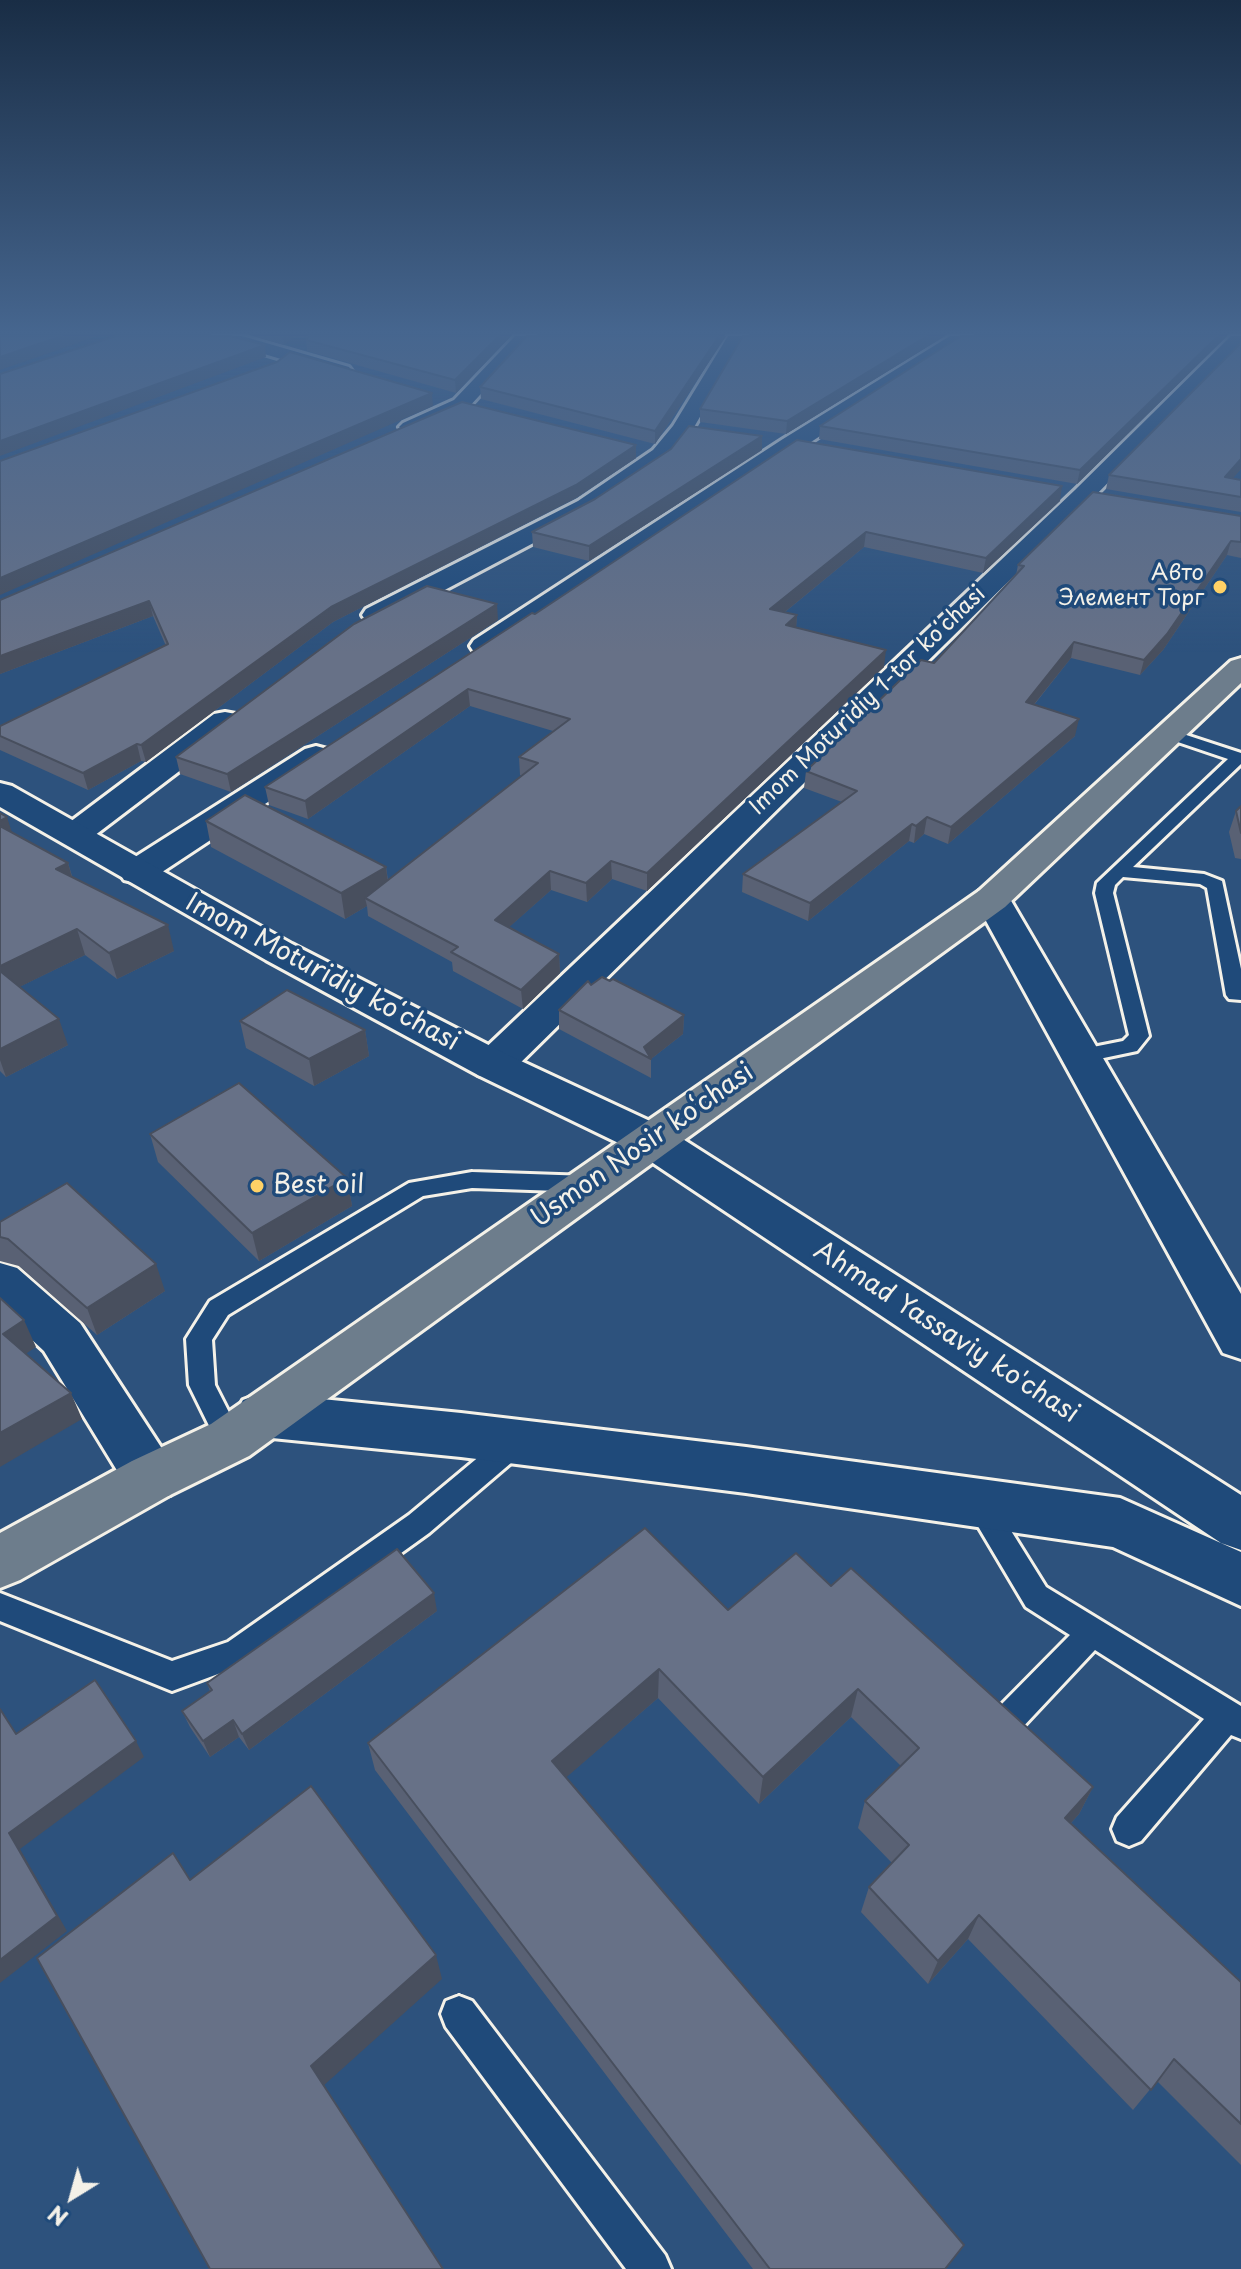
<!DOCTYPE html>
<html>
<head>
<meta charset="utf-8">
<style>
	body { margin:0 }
	#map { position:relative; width:1241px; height:2269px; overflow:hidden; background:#2d527d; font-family:"Playpen Sans",sans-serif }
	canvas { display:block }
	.north { position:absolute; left:32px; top:2157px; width:80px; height:80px; -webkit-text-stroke:6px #1f4a7a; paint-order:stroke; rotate:217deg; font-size:22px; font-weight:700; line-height:32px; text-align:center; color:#f4f1e8 }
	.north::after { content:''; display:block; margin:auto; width:28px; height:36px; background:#f4f1e8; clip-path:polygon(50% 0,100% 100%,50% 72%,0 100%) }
</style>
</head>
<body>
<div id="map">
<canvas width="1241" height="2269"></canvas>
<div class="north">N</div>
</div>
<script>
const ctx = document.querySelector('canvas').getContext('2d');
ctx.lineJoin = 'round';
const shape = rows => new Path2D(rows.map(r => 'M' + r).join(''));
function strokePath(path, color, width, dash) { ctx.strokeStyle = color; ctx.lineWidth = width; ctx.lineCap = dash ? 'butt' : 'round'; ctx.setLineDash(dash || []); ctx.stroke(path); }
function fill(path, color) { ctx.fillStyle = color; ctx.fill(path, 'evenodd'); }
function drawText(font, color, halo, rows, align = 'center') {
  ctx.font = font + ' "Playpen Sans",sans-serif'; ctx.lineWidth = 7; ctx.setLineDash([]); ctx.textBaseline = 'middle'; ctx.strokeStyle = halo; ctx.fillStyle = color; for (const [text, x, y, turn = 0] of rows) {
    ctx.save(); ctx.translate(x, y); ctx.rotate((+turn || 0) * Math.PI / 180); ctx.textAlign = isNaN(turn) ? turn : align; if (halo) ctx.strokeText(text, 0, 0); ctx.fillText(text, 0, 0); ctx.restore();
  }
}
const lane = shape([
	[1168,729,1241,753,1241,764,1133,867,1204,874,1222,881,1241,969,1241,1000,1229,999,1226,995,1207,888,1200,884,1123,877,1115,885,1113,893,1149,1036,1137,1051,1080,1063,1073,1061,1070,1056,1073,1051,1123,1041,1129,1035,1095,893,1097,883,1228,759,1163,737,1160,734,1168,729],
	[472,1172,588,1176,596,1178,599,1184,596,1190,588,1192,472,1188,423,1196,228,1315,212,1340,215,1385,243,1440,240,1448,230,1451,220,1448,189,1385,186,1339,210,1301,409,1183,472,1172],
	[515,1432,525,1435,528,1443,525,1451,429,1533,248,1663,237,1667,172,1691,0,1621,0,1593,172,1661,228,1642,409,1515,505,1435,515,1432],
	[980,1494,990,1497,1046,1587,1241,1706,1241,1739,1231,1735,1141,1841,1129,1846,1117,1841,1112,1829,1117,1817,1204,1719,1095,1650,1019,1731,1008,1735,997,1731,992,1720,997,1709,1070,1635,1026,1607,966,1506,970,1497,980,1494],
	[459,1996,472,2001,665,2255,671,2269,626,2269,446,2027,441,2014,446,2001,459,1996]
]);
const street = shape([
	[214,336,242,336,349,367,352,371,342,377,335,375,217,340,214,336],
	[515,336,534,336,468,408,417,431,403,431,399,427,403,423,454,400,515,336],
	[728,336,746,336,693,429,669,460,594,511,386,621,366,621,362,615,366,609,578,501,653,450,673,426,728,336],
	[950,336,971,336,494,652,484,654,474,652,470,646,474,640,783,439,950,336],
	[1231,336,1241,336,1241,347,1091,500,508,1075,493,1079,478,1075,472,1065,478,1055,1075,490,1231,336],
	[225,712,236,714,240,721,236,728,86,842,74,845,62,842,57,835,62,828,214,714,225,712],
	[316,746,327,749,332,756,327,763,150,880,137,883,124,880,119,872,124,864,305,749,316,746],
	[0,1263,17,1268,80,1323,170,1461,179,1478,170,1495,151,1501,132,1495,44,1351,0,1310,0,1263]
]);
const secondary = shape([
	[0,783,12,786,292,944,508,1055,667,1129,1241,1495,1241,1550,1221,1543,635,1151,478,1075,266,960,0,807,0,783],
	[992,888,1005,891,1010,899,1241,1294,1241,1359,1223,1353,974,899,979,891,992,888],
	[262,1393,461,1413,746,1447,1120,1498,1241,1552,1241,1606,1113,1547,746,1493,461,1457,262,1437,243,1430,235,1415,243,1400,262,1393]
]);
const primary = shape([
	[1241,658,1241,683,1005,907,249,1456,170,1495,20,1580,0,1588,0,1533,132,1461,211,1424,979,891,1231,661,1241,658]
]);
const wall = shape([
	[253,336,511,336,456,393,307,351,306,340,307,338,293,338,284,345],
	[527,336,726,336,655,444,481,399,480,387],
	[743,336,945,336,786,434,700,422,700,409],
	[961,336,1227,336,1077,484,819,439,820,426],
	[797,440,1060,501,983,573,864,547,785,612,797,615,796,627,884,667,647,891,612,879,587,902,551,890,509,927,559,954,560,973,523,1009,453,971,452,962,368,916,367,906,345,919,211,847,206,821,386,867,388,880,522,776,520,775,519,757,553,731,470,706,308,819,269,805,265,787,535,614],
	[636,445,636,458,576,498,333,622,146,762,141,761,88,790,0,750,0,726,166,646,153,616,0,674,0,600],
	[762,450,589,561,533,547,532,532],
	[1241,469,1232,478,1241,480,1241,512,1106,489,1109,475],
	[1241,516,1241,558,1227,555,1163,650,1140,675,1071,658,1034,705,1075,736,948,844,924,834,914,843,909,841,808,921,742,892,743,874,842,802,804,788,806,771,934,663,1016,575,1018,565],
	[498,620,231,792,180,774,176,757],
	[1241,806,1241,859,1235,858,1229,832,1236,811],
	[0,813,12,833,68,863,72,876,174,951,117,979,85,955,19,987,68,1045,6,1077,0,1071],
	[591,985,684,1015,683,1034,651,1059,651,1078,559,1029,559,1010],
	[240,1021,365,1030,369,1056,314,1086,246,1048],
	[150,1134,347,1178,352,1206,259,1261,158,1162],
	[0,1222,165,1291,97,1335,19,1266,0,1261],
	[831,1586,1093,1787,1079,1814,1071,1823,1241,1982,1241,2165,1157,2081,1133,2110,968,1939,928,1984,861,1912,869,1887,892,1863,858,1828,865,1801,901,1766,851,1717,759,1804,658,1698,566,1777,946,2269,753,2269,375,1770,368,1743,728,1610],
	[437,1611,249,1750,239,1737,210,1757,190,1727,182,1711,210,1691,207,1683]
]);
const shadedWall = shape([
	[62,336,98,336,0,370,0,357],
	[283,336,293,336,293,338,284,345],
	[499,336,511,336,456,393,455,380],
	[719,336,726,336,655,444,655,431],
	[927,336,945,336,786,434,787,421],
	[1218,336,1227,336,1077,484,1080,470],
	[265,345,266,357,0,456,0,441],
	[432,393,433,406,0,595,0,578],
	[762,436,762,450,589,561,589,546],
	[636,445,636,458,576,498,333,622,146,762,141,745,331,607],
	[1241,459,1241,469,1222,491,1225,477],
	[1062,486,1060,501,983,573,986,558],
	[866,532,864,547,769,625,770,609],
	[1231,541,1227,555,1163,650,1140,675,1144,660],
	[149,601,153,616,0,674,0,656],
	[497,604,498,620,231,792,227,774],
	[797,615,796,631,786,625],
	[1074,642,1071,658,1023,718,1026,702],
	[886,650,884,667,647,891,647,873],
	[468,689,470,706,308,819,305,801],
	[1079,719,1075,736,948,844,951,827],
	[137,744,141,761,88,790,83,773],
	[7,817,15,842,0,836,0,821],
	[927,817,924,834,914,843,916,826],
	[912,824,909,841,808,921,810,903],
	[611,861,612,879,587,902,586,883],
	[68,863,75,888,56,869],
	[386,867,389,892,365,898,367,906,345,919,341,893],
	[550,871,551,890,497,938,495,920],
	[168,925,174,951,117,979,109,953],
	[77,929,85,955,5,994,0,979,0,966],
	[559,954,560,973,523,1009,521,990],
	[684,1015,683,1034,651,1059,644,1047],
	[59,1019,68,1045,6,1077,0,1060,0,1049],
	[365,1030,369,1056,314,1086,309,1059],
	[347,1178,352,1206,259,1261,252,1233],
	[156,1264,165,1291,97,1335,87,1308],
	[24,1320,36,1347,15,1361,3,1334],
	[71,1393,82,1419,0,1467,0,1433],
	[434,1593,437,1611,249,1750,242,1734],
	[659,1669,658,1698,554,1788,552,1761],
	[858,1689,851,1717,759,1804,763,1777],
	[233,1720,239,1737,210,1757,203,1741],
	[136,1741,144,1757,20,1849,67,1931,0,1983,0,1960,9,1833],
	[1093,1787,1079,1814,1052,1844,1065,1818],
	[979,1915,968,1939,928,1984,938,1961],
	[436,1955,442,1979,322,2087,311,2066]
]);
const building = shape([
	[0,336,62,336,0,357,0,336],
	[116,336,230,336,265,345,0,441,0,374,116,336],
	[309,336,499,336,455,380,306,340,309,336],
	[527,336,719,336,655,431,480,387,527,336],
	[743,336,927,336,787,421,700,409,743,336],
	[961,336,1218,336,1080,470,820,426,961,336],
	[1241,343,1241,459,1225,477,1241,480,1241,497,1109,475,1241,343],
	[290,352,432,393,0,578,0,461,277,362,290,352],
	[462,402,636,445,576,485,331,607,141,745,137,744,83,773,0,736,0,726,168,644,149,601,0,656,0,600,462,402],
	[689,426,762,436,589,546,532,532,595,499,671,449,689,426],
	[797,440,1062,486,986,558,866,532,770,609,797,615,786,625,886,650,647,873,611,861,586,883,550,871,495,920,559,954,521,990,451,952,458,947,365,898,538,763,519,757,570,719,468,689,305,801,265,787,532,613,535,614,797,440],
	[1093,492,1241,516,1241,542,1231,541,1167,634,1144,660,1074,642,1026,702,1079,719,951,827,927,817,916,826,912,824,810,903,743,874,857,791,806,771,921,660,934,663,1024,566,1018,565,1093,492],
	[427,586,497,604,227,774,176,757,354,624,427,586],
	[245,795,386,867,341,893,206,821,245,795],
	[1241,806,1241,833,1236,811,1241,806],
	[0,813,7,817,0,821,0,813],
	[0,826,68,863,56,869,168,925,109,953,77,929,0,966,0,826],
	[0,971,59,1019,0,1049,0,971],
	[602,977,610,981,613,979,684,1015,644,1047,651,1059,559,1010,588,981,591,985,602,977],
	[287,990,365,1030,309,1059,240,1021,287,990],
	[239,1083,347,1178,252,1233,150,1134,239,1083],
	[67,1183,156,1264,87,1308,8,1239,0,1237,0,1222,67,1183],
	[0,1298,24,1320,3,1334,71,1393,0,1433,0,1298],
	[645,1528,728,1610,796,1553,831,1586,851,1568,1093,1787,1065,1818,1241,1982,1241,2124,1174,2059,1151,2090,979,1915,938,1961,869,1887,909,1845,865,1801,919,1748,858,1689,763,1777,659,1669,552,1761,964,2245,945,2269,770,2269,368,1743,645,1528],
	[397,1549,434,1593,242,1734,233,1720,203,1741,182,1711,212,1690,207,1683,397,1549],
	[95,1680,136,1741,9,1833,57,1916,0,1960,0,1709,16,1734,95,1680],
	[311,1786,436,1955,311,2066,443,2269,210,2269,37,1958,173,1853,190,1880,311,1786]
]);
const markers = [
	[1220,587,8,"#ffd166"],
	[257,1186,8,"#ffd166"]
];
const farPoinames = [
	["Авто",1204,574],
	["Элемент Торг",1204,599]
];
const farStreetnames = [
	["Imom Moturidiy 1-tor koʻchasi",868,701,-44]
];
const streetNames = [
	["Imom Moturidiy koʻchasi",322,973,28],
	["Usmon Nosir ko‘chasi",643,1146,-35],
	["Ahmad Yassaviy ko'chasi",946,1333,33]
];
const poiNames = [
	["Best oil",273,1186]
];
strokePath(lane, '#f4f1e8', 6);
strokePath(street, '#f4f1e8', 6);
strokePath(secondary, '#f4f1e8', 6);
strokePath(primary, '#f4f1e8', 6);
fill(lane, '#1f4a7a');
fill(street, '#1f4a7a');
fill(secondary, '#1f4a7a');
fill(primary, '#6d7d8c');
fill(wall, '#596174');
fill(shadedWall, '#484f5e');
fill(building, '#677187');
strokePath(building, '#484f5e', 2);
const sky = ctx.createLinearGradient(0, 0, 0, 653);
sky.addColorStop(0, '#192d45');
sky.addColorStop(0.51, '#46668f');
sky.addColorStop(1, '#46668f00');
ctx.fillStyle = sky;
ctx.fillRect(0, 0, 1241, 653);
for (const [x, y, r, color] of markers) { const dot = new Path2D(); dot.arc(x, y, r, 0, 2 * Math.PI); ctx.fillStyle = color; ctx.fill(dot); strokePath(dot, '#1f4a7a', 3); }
drawText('22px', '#f4f1e8', '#1f4a7a', farPoinames, 'right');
drawText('22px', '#f4f1e8', '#1f4a7a', farStreetnames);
drawText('26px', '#f4f1e8', '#1f4a7a', streetNames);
drawText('26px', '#f4f1e8', '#1f4a7a', poiNames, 'left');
</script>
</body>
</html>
